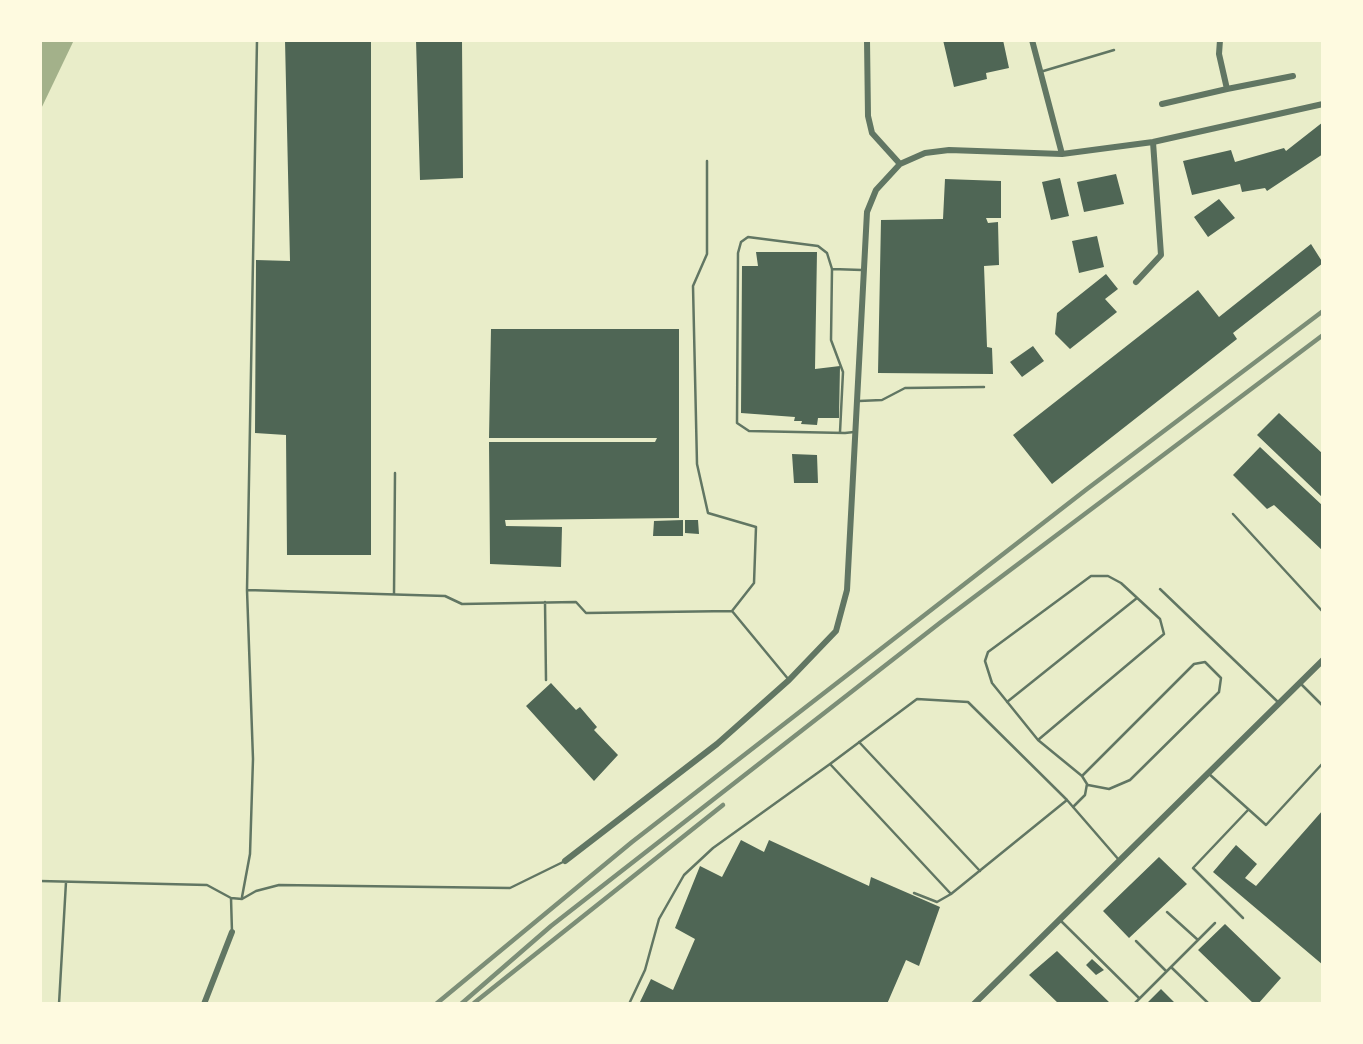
<!DOCTYPE html>
<html>
<head>
<meta charset="utf-8">
<style>
	body { margin:0 }
	#map { position:relative; width:1363px; height:1044px; overflow:hidden; background:#e9edc9; font-family:Montserrat,sans-serif }
	canvas { display:block }
	.frame { position:absolute; inset:0; border:42px solid #fefae0; pointer-events:none }
</style>
</head>
<body>
<div id="map">
<canvas width="1363" height="1044"></canvas>
<div class="frame"></div>
</div>
<script>
const ctx = document.querySelector('canvas').getContext('2d');
ctx.lineJoin = 'round';
function fill(path, color) { ctx.fillStyle = color; ctx.fill(path, 'evenodd'); }
const shape = rows => new Path2D(rows.map(r => 'M' + r).join(''));
function strokePath(path, color, width, dash) { ctx.strokeStyle = color; ctx.lineWidth = width; ctx.lineCap = dash ? 'butt' : 'round'; ctx.setLineDash(dash || []); ctx.stroke(path); }
const water = shape([
	[40,40,74,40,40,111]
]);
const building = shape([
	[285,40,371,40,371,555,287,555,286,435,255,433,256,260,290,261],
	[416,40,462,40,463,178,420,180],
	[943,40,1003,40,1009,68,986,73,987,79,954,87],
	[1323,122,1323,154,1267,191,1265,188,1242,192,1240,184,1192,195,1183,161,1231,150,1235,162,1284,148,1286,151],
	[1116,174,1124,204,1084,212,1077,182],
	[1060,178,1069,216,1051,220,1042,182],
	[945,179,1001,181,1001,218,986,218,988,223,998,222,999,265,984,266,987,347,992,348,993,374,878,373,881,220,943,219],
	[1219,199,1235,218,1208,237,1194,217],
	[1097,236,1104,267,1079,273,1072,241],
	[1311,244,1323,263,1233,333,1237,339,1052,484,1013,435,1198,290,1219,317],
	[756,252,817,252,815,369,840,366,839,418,818,418,817,425,801,424,802,421,794,421,795,417,741,413,742,266,758,266],
	[1106,274,1118,289,1105,299,1117,312,1070,349,1055,334,1057,313],
	[491,329,679,329,679,518,505,520,506,526,562,527,561,567,490,564,489,442,655,442,657,438,489,438],
	[1033,346,1044,361,1022,377,1010,362],
	[1279,413,1323,454,1323,498,1257,435],
	[1260,447,1323,506,1323,551,1274,505,1267,509,1233,475],
	[792,454,817,455,818,483,794,483],
	[683,520,683,536,653,536,654,521],
	[685,520,698,520,699,534,685,533],
	[551,683,576,710,580,707,597,727,594,730,618,755,594,781,526,706],
	[1323,810,1323,965,1213,872,1236,845,1257,864,1245,878,1256,886],
	[741,840,764,852,769,840,869,886,871,877,940,907,919,966,906,960,887,1004,639,1004,651,979,673,990,695,939,675,928,700,866,722,877],
	[1159,857,1187,884,1129,938,1103,911],
	[1225,924,1281,978,1258,1004,1254,1004,1198,950],
	[1057,951,1111,1004,1059,1004,1029,975],
	[1092,959,1104,970,1096,975,1086,965],
	[1161,989,1176,1004,1146,1004]
]);
const service = shape([
	[257,40,247,590,445,596,462,604,576,602,586,613,732,611,789,680],
	[1040,72,1114,50],
	[707,161,707,254,693,286,697,464,708,513,756,527,754,583,732,611],
	[832,269,862,270],
	[859,401,882,400,905,388,984,387],
	[840,432,843,372,831,340,832,269,827,253,818,246,748,237,741,242,738,253,737,423,749,431,845,433,854,432],
	[1233,514,1323,612],
	[1160,589,1279,703],
	[394,594,395,473],
	[545,602,546,680],
	[1300,683,1323,706],
	[1007,702,1137,598],
	[1038,740,1164,634,1160,619,1121,583,1108,576,1091,576,988,652,985,661,992,683,1038,740,1082,776,1087,784,1085,795,1073,807],
	[859,742,980,871],
	[1208,773,1266,825,1323,763],
	[1082,776,1194,664,1205,662,1221,678,1219,692,1130,780,1109,789,1088,785],
	[1067,800,951,894,830,764,917,699,968,702,1067,800,1119,860],
	[40,881,207,885,231,898,232,932],
	[914,893,937,902,951,894],
	[242,897,250,854,253,759,247,590],
	[231,898,242,899,256,891,279,885,510,888,565,861],
	[1167,912,1198,940],
	[1243,918,1193,868,1248,810],
	[1060,920,1139,998],
	[1136,941,1166,971],
	[1171,967,1209,1004],
	[59,1004,66,882],
	[629,1004,645,970,659,919,684,875,713,848,830,764],
	[1134,1004,1215,923]
]);
const minor = shape([
	[867,40,868,116,872,133,900,164],
	[1032,40,1062,154],
	[1227,89,1293,76],
	[1162,104,1227,89,1219,54,1220,40],
	[1136,282,1161,255,1153,142],
	[565,861,717,744,789,680,836,631,847,590,867,212,876,190,900,164,925,153,949,150,1062,154,1153,142,1323,104],
	[204,1004,232,932],
	[974,1004,1323,660]
]);
const rail = shape([
	[474,1003,723,805],
	[436,1004,632,842,1087,489,1323,311],
	[461,1004,551,926,941,622,1323,335]
]);
fill(water, '#a3b18a');
fill(building, '#4f6655');
strokePath(service, '#617663', 2.5);
strokePath(minor, '#617663', 6);
strokePath(rail, '#7c8e77', 4.5);
</script>
</body>
</html>
